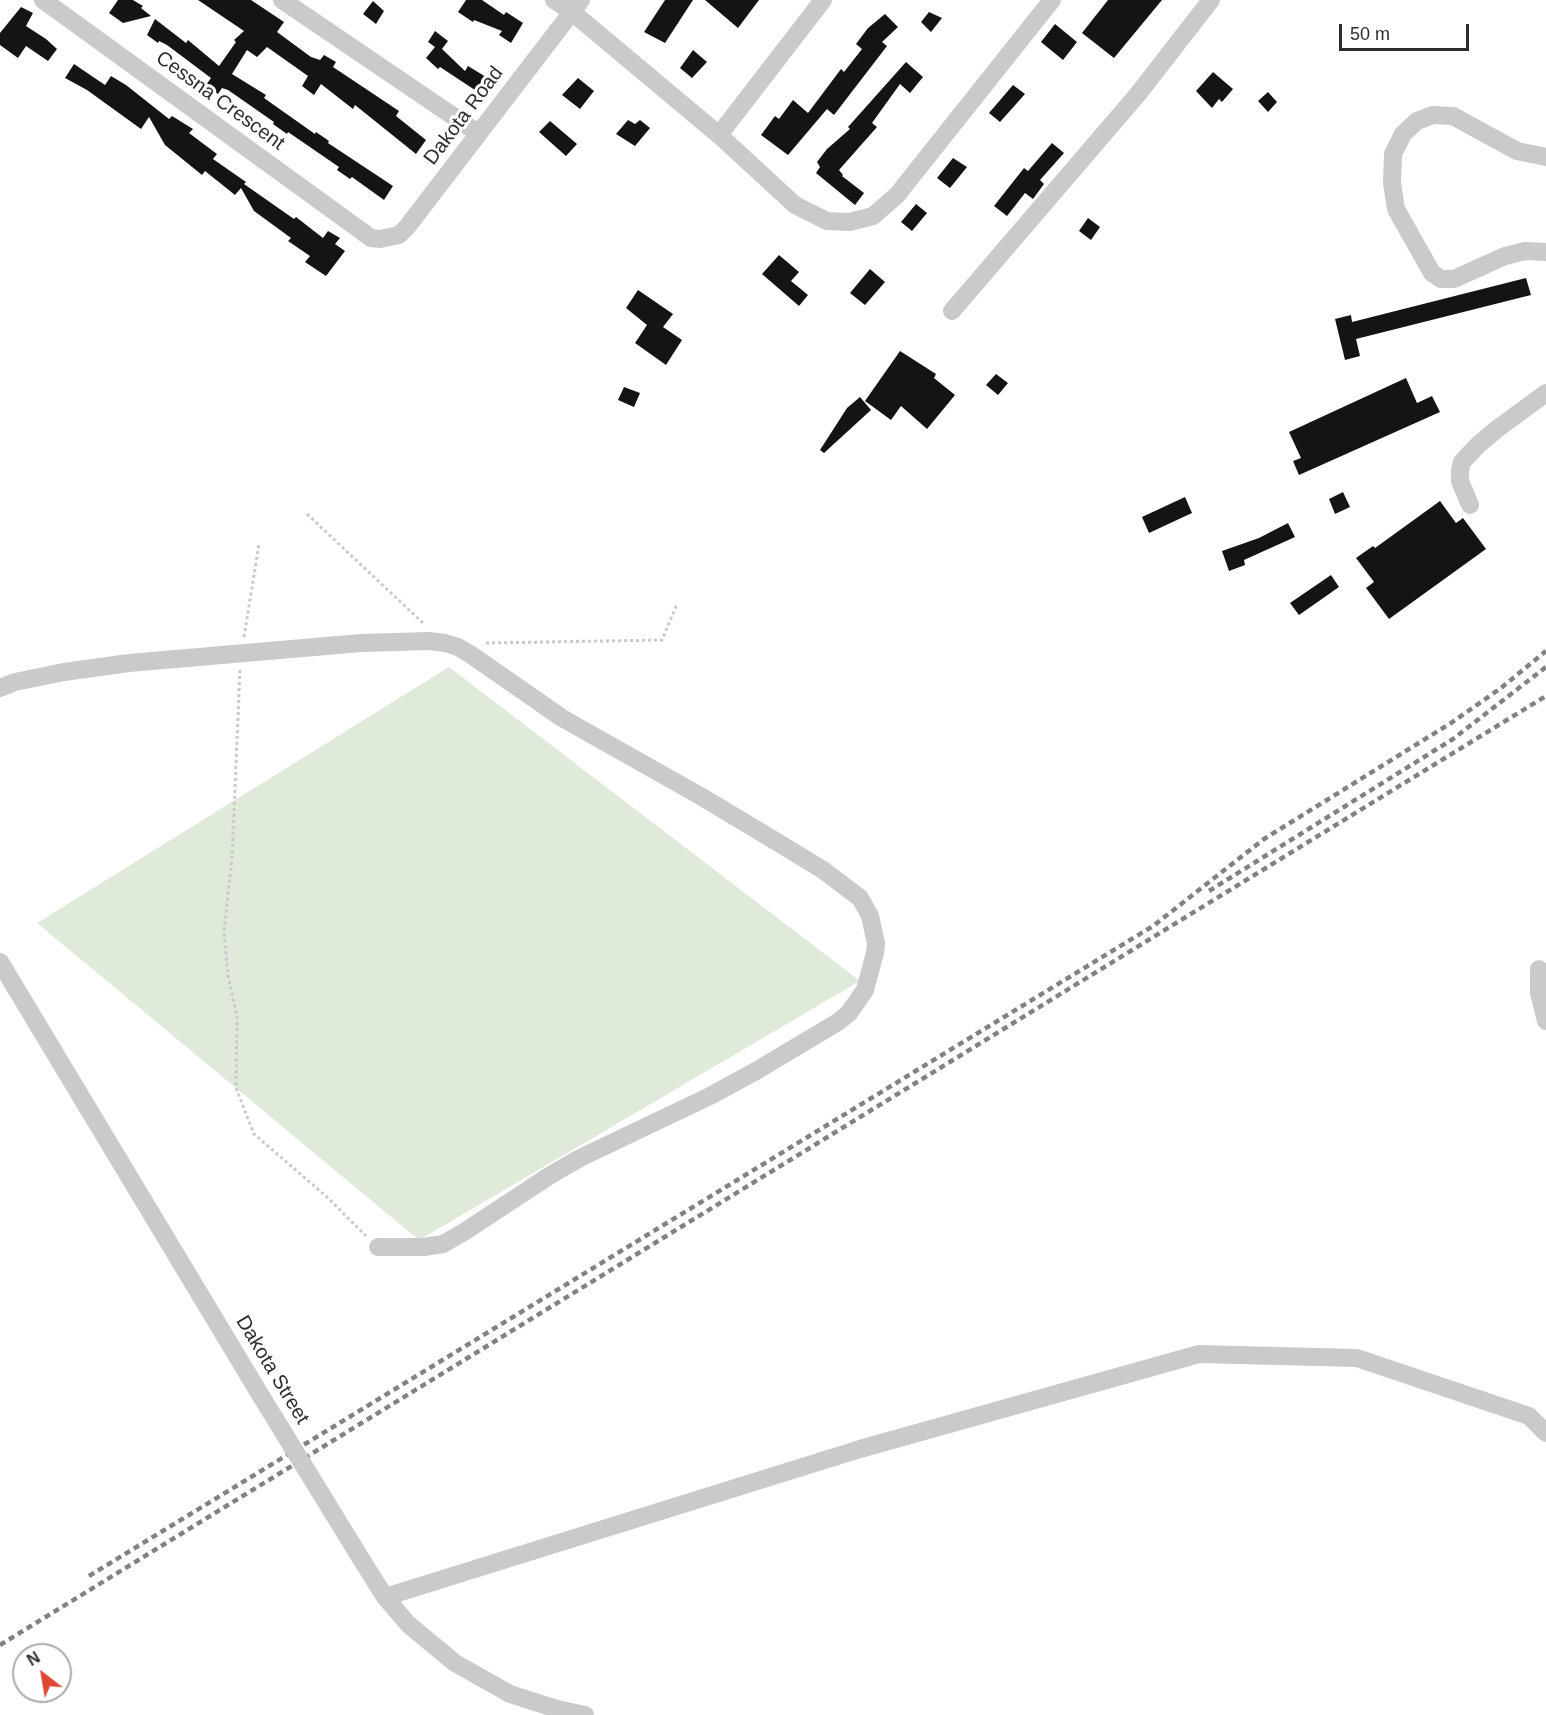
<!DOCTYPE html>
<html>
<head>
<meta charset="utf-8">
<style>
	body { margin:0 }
	#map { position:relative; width:1546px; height:1715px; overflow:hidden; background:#fff; font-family:Arial,sans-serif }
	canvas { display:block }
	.north { position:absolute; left:12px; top:1643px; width:60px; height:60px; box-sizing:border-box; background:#fff; border:2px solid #ababab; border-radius:50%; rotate:329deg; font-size:16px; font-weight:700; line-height:24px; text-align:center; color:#2d2d2d }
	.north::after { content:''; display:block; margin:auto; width:21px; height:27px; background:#df4733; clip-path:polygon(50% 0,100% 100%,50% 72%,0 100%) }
	.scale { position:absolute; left:1339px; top:24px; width:130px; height:27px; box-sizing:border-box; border:3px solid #2d2d2d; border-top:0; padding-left:8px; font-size:18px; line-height:21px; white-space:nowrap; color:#2d2d2d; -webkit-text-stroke:4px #fff; paint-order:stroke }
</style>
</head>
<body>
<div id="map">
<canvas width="1546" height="1715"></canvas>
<div class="north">N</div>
<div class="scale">50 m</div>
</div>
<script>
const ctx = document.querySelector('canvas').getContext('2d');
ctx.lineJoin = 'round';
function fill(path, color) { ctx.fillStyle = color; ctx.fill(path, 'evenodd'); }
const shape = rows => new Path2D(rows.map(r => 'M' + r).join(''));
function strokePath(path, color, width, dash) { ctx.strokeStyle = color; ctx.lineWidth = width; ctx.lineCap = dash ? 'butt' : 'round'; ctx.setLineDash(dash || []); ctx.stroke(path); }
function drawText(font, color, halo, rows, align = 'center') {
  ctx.font = font + ' Arial,sans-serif'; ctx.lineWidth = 6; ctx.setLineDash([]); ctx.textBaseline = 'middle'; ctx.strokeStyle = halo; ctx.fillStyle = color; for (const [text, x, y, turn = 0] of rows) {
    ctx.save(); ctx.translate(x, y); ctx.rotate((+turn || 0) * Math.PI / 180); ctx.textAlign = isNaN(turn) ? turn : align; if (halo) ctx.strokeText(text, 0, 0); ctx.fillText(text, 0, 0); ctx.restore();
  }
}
const green = shape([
	[449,667,860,981,419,1240,37,923]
]);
const building = shape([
	[118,0,133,0,143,6,141,8,151,16,123,23,109,13],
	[198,0,251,0,284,22,277,32,311,57,320,60,324,55,336,62,333,67,399,111,396,116,426,140,416,154,355,105,353,109,321,84,314,95,302,86,308,76,267,47,257,57,247,50,232,74,266,95,264,98,315,134,316,132,329,141,328,143,393,186,384,200,352,177,350,179,337,170,339,167,288,132,287,134,273,124,274,122,228,90,222,88,218,94,206,85,211,78,167,45,159,41,158,43,147,35,155,19,186,43,188,40,219,66,236,42,234,40,244,31],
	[466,0,482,0,504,15,506,12,523,23,511,43,499,35,502,31,474,20,473,22,458,12],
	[665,0,693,0,665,43,644,32],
	[705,0,759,0,738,28],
	[1108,0,1162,0,1114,58,1082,33],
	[373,1,384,11,376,24,363,14],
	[21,7,33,13,26,26,46,39,57,49,48,61,26,46,18,58,0,45,0,33],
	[929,12,942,18,931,32,921,22],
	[885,14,898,27,882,42,887,46,834,115,827,109,788,155,761,135,775,116,779,119,793,100,808,113,841,69,844,72,862,49,856,44,868,28],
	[1055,24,1077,42,1063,60,1041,42],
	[435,31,448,41,442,49,465,71,468,66,491,80,481,94,440,67,438,69,426,58,435,47,428,42],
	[693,50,707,62,692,78,680,68],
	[906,62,923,77,910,93,900,84,872,123,877,127,839,170,843,175,842,176,864,193,855,205,816,173,820,167,817,162,827,149,850,129,848,127],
	[74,64,105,85,111,76,126,85,169,119,172,116,193,129,189,133,217,154,213,159,246,182,244,184,294,219,296,217,323,238,328,231,340,238,335,244,345,251,326,276,305,262,310,256,288,241,291,238,254,211,241,188,235,195,205,171,202,175,165,145,149,117,141,129,87,90,65,78],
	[1213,72,1233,89,1222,102,1219,99,1212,108,1196,91],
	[578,78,594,91,580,109,562,95],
	[1013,85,1025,94,1000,122,989,113],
	[1268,92,1277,102,1268,112,1258,101],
	[628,120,635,124,640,120,650,128,635,146,616,134],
	[550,121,577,144,566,156,539,132],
	[1052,143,1064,153,1040,180,1044,184,1033,199,1025,193,1007,216,994,206,1024,168,1028,171],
	[953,158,967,167,950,188,937,178],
	[916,204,927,213,912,231,901,222],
	[1088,218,1100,227,1091,240,1079,231],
	[779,255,799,272,791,281,808,295,799,306,762,274],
	[870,269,885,282,865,305,850,293],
	[1526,278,1531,295,1356,339,1360,356,1345,360,1335,319,1351,315,1352,322],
	[638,290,673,314,663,327,682,340,666,365,635,343,647,325,626,308],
	[900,351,936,374,934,378,955,395,927,429,901,406,891,420,865,401],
	[996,374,1008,383,998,395,986,385],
	[1406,378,1417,403,1432,396,1440,412,1299,475,1293,461,1301,458,1289,432],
	[624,387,640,393,634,407,618,400],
	[860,397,871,410,824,453,820,450,847,408],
	[1343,492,1350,507,1335,514,1329,499],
	[1185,497,1192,513,1149,533,1142,517],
	[1440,501,1456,523,1463,518,1486,549,1389,619,1366,588,1374,582,1356,558,1373,546,1375,548],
	[1288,523,1295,537,1244,560,1245,565,1229,571,1222,551,1259,538],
	[1331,575,1339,587,1299,615,1290,603]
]);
const path = shape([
	[307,514,424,624],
	[244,637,259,544],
	[486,643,662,640,677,604],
	[240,670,232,858,224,932,228,976,237,1016,236,1088,254,1134,327,1197,366,1236]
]);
const minor = shape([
	[43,0,371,238,380,239,399,235,407,227,581,0],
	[282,0,478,133],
	[554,0,572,12,719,135,795,205,827,221,850,222,873,216,897,195,1052,0],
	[719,135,823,0],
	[1546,157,1517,151,1453,116,1433,115,1417,121,1403,134,1393,154,1392,183,1396,209,1432,273,1441,279,1454,279,1505,256,1525,251,1546,252],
	[952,311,1138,94,1211,0],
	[1470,505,1460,481,1460,470,1462,462,1478,445,1497,429,1546,393],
	[0,688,15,682,64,672,129,663,361,643,429,641,445,643,458,647,470,654,562,718,702,797,782,845,823,870,860,898,870,916,876,943,875,953,865,990,849,1013,838,1022,756,1071,710,1096,580,1158,549,1176,464,1232,443,1244,424,1247,378,1247],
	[0,962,261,1396],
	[1539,969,1539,993,1546,1021],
	[363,1562,385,1597,408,1624,455,1663,510,1694,557,1709,585,1715],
	[385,1597,860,1449,1199,1354,1357,1358,1529,1416,1546,1433]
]);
const rail = shape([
	[1209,891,1453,739,1546,667],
	[89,1576,1153,926,1264,839,1451,723,1501,688,1546,651],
	[0,1645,1546,696]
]);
const minorBridge = shape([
	[261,1396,363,1562]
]);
const streetNames = [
	["Cessna Crescent",220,101,36],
	["Dakota Road",464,116,-53],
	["Dakota Street",272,1370,59]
];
fill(green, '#e0eada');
fill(building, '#141414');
strokePath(path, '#cacaca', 3, [3, 3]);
strokePath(minor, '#cacaca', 18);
strokePath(rail, '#828282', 4.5, [6, 4.5]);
strokePath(minorBridge, '#cacaca', 18);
drawText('20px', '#2d2d2d', '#fff', streetNames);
</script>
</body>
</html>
